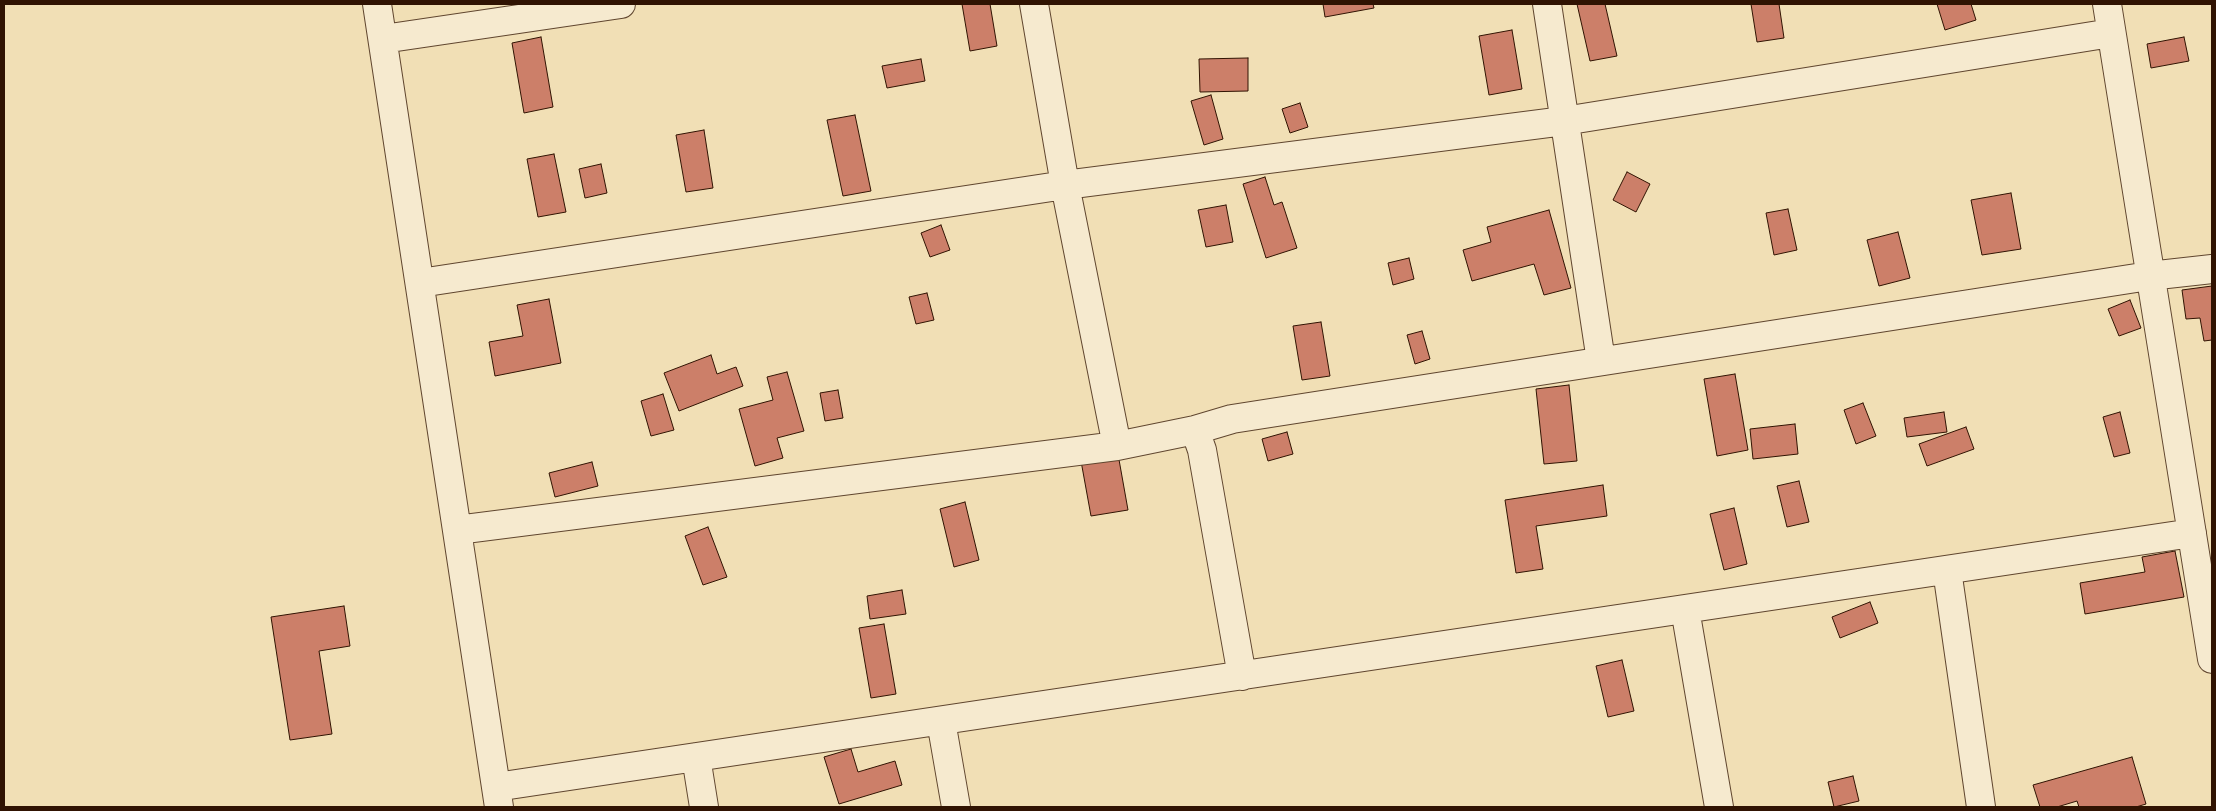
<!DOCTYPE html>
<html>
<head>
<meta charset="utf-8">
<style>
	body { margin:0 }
	#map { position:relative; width:2216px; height:811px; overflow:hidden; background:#f1dfb5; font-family:"IM FELL Double Pica",serif }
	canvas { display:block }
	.frame { position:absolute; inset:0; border:5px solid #301302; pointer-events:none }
</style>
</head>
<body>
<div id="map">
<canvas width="2216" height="811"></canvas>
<div class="frame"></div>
</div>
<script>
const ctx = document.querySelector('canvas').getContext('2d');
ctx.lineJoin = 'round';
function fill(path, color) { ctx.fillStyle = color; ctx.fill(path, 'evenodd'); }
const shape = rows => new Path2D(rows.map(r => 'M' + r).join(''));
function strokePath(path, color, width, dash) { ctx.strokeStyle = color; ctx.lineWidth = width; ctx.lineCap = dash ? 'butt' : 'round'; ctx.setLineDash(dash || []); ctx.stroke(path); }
const building = shape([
	[962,4,990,4,997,46,970,51,962,4],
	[1323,4,1373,4,1374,8,1325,17,1323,4],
	[1577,4,1605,4,1617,56,1590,61,1577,4],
	[1751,4,1779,4,1784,38,1757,42,1751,4],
	[1937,4,1971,4,1976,20,1945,30,1937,4],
	[1512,30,1522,89,1489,95,1479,36,1512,30],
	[541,37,553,107,524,113,512,43,541,37],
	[2184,37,2189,61,2151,68,2147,44,2184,37],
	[1248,58,1248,91,1200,92,1199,59,1248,58],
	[921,59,925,81,887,88,882,66,921,59],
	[1211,95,1223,139,1204,145,1191,101,1211,95],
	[1300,103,1308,127,1290,133,1282,109,1300,103],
	[855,115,871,191,843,196,827,120,855,115],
	[704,130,713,188,686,192,676,135,704,130],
	[554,154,566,212,538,217,527,159,554,154],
	[601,164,607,193,585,198,579,169,601,164],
	[1627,172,1650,184,1636,212,1613,200,1627,172],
	[1265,177,1274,205,1282,202,1297,248,1266,258,1243,184,1265,177],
	[2011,193,2021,249,1982,255,1971,200,2011,193],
	[1226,205,1233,242,1206,247,1198,210,1226,205],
	[1788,209,1797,250,1774,255,1766,213,1788,209],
	[1549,210,1571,288,1544,295,1534,264,1472,281,1463,250,1491,242,1487,227,1549,210],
	[941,225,950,250,930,257,921,233,941,225],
	[1898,232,1910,278,1879,286,1867,240,1898,232],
	[1409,258,1414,279,1393,285,1388,263,1409,258],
	[2212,286,2212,340,2204,341,2200,318,2186,319,2182,290,2212,286],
	[927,293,934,320,916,324,909,297,927,293],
	[549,299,561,363,495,376,489,342,523,336,517,305,549,299],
	[2130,300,2141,328,2119,336,2108,309,2130,300],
	[1321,322,1330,376,1302,380,1293,326,1321,322],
	[1422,331,1430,359,1415,364,1407,335,1422,331],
	[711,355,717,374,736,367,743,386,679,411,664,373,711,355],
	[787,372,804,431,777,438,783,458,755,466,739,409,773,400,767,377,787,372],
	[1735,374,1748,450,1717,456,1704,379,1735,374],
	[1569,385,1577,461,1544,464,1536,389,1569,385],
	[838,390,843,418,825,421,820,393,838,390],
	[663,394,674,430,651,436,641,401,663,394],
	[1863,403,1876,436,1856,444,1844,410,1863,403],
	[1944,412,1947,432,1907,437,1904,418,1944,412],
	[2120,412,2130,453,2114,457,2103,417,2120,412],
	[1795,424,1798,454,1753,459,1750,429,1795,424],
	[1966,427,1974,449,1927,466,1919,444,1966,427],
	[1287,432,1293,454,1268,461,1262,439,1287,432],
	[1118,454,1128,510,1091,516,1081,461,1118,454],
	[592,462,598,486,555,497,549,473,592,462],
	[1799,481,1809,522,1787,527,1777,486,1799,481],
	[1603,485,1607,516,1536,526,1543,569,1516,573,1505,500,1603,485],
	[965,502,979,560,954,567,940,509,965,502],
	[1734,508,1747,564,1724,570,1710,514,1734,508],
	[708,527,727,577,703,585,685,536,708,527],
	[2175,551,2184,597,2085,614,2080,583,2145,572,2142,557,2175,551],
	[902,590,906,614,870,619,867,596,902,590],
	[1870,602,1878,623,1840,638,1832,617,1870,602],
	[344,606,350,646,319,651,332,734,290,740,271,617,344,606],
	[884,624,896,694,871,698,859,628,884,624],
	[1622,660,1634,711,1608,717,1596,666,1622,660],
	[851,749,858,772,895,761,902,785,839,804,824,757,851,749],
	[2132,757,2146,804,2136,807,2079,807,2077,801,2057,807,2040,807,2033,785,2132,757],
	[1853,776,1859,801,1834,807,1828,782,1853,776]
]);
const minor = shape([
	[377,4,499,807],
	[1034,4,1065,185,1117,446],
	[1547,4,1601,361],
	[2107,4,2212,659],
	[383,39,621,4],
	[420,283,1065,185,1564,121,2111,33],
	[1195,430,1202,450,1242,676],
	[457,530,1117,446,1195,430,1232,419,2149,276,2212,269],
	[1947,570,1981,807],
	[1685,609,1719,807],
	[941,721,956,807],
	[696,757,704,807],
	[496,787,2192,533]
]);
fill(building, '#cc7f69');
strokePath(building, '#301302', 1);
strokePath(minor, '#60462f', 30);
strokePath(minor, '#f6eacf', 28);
</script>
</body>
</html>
